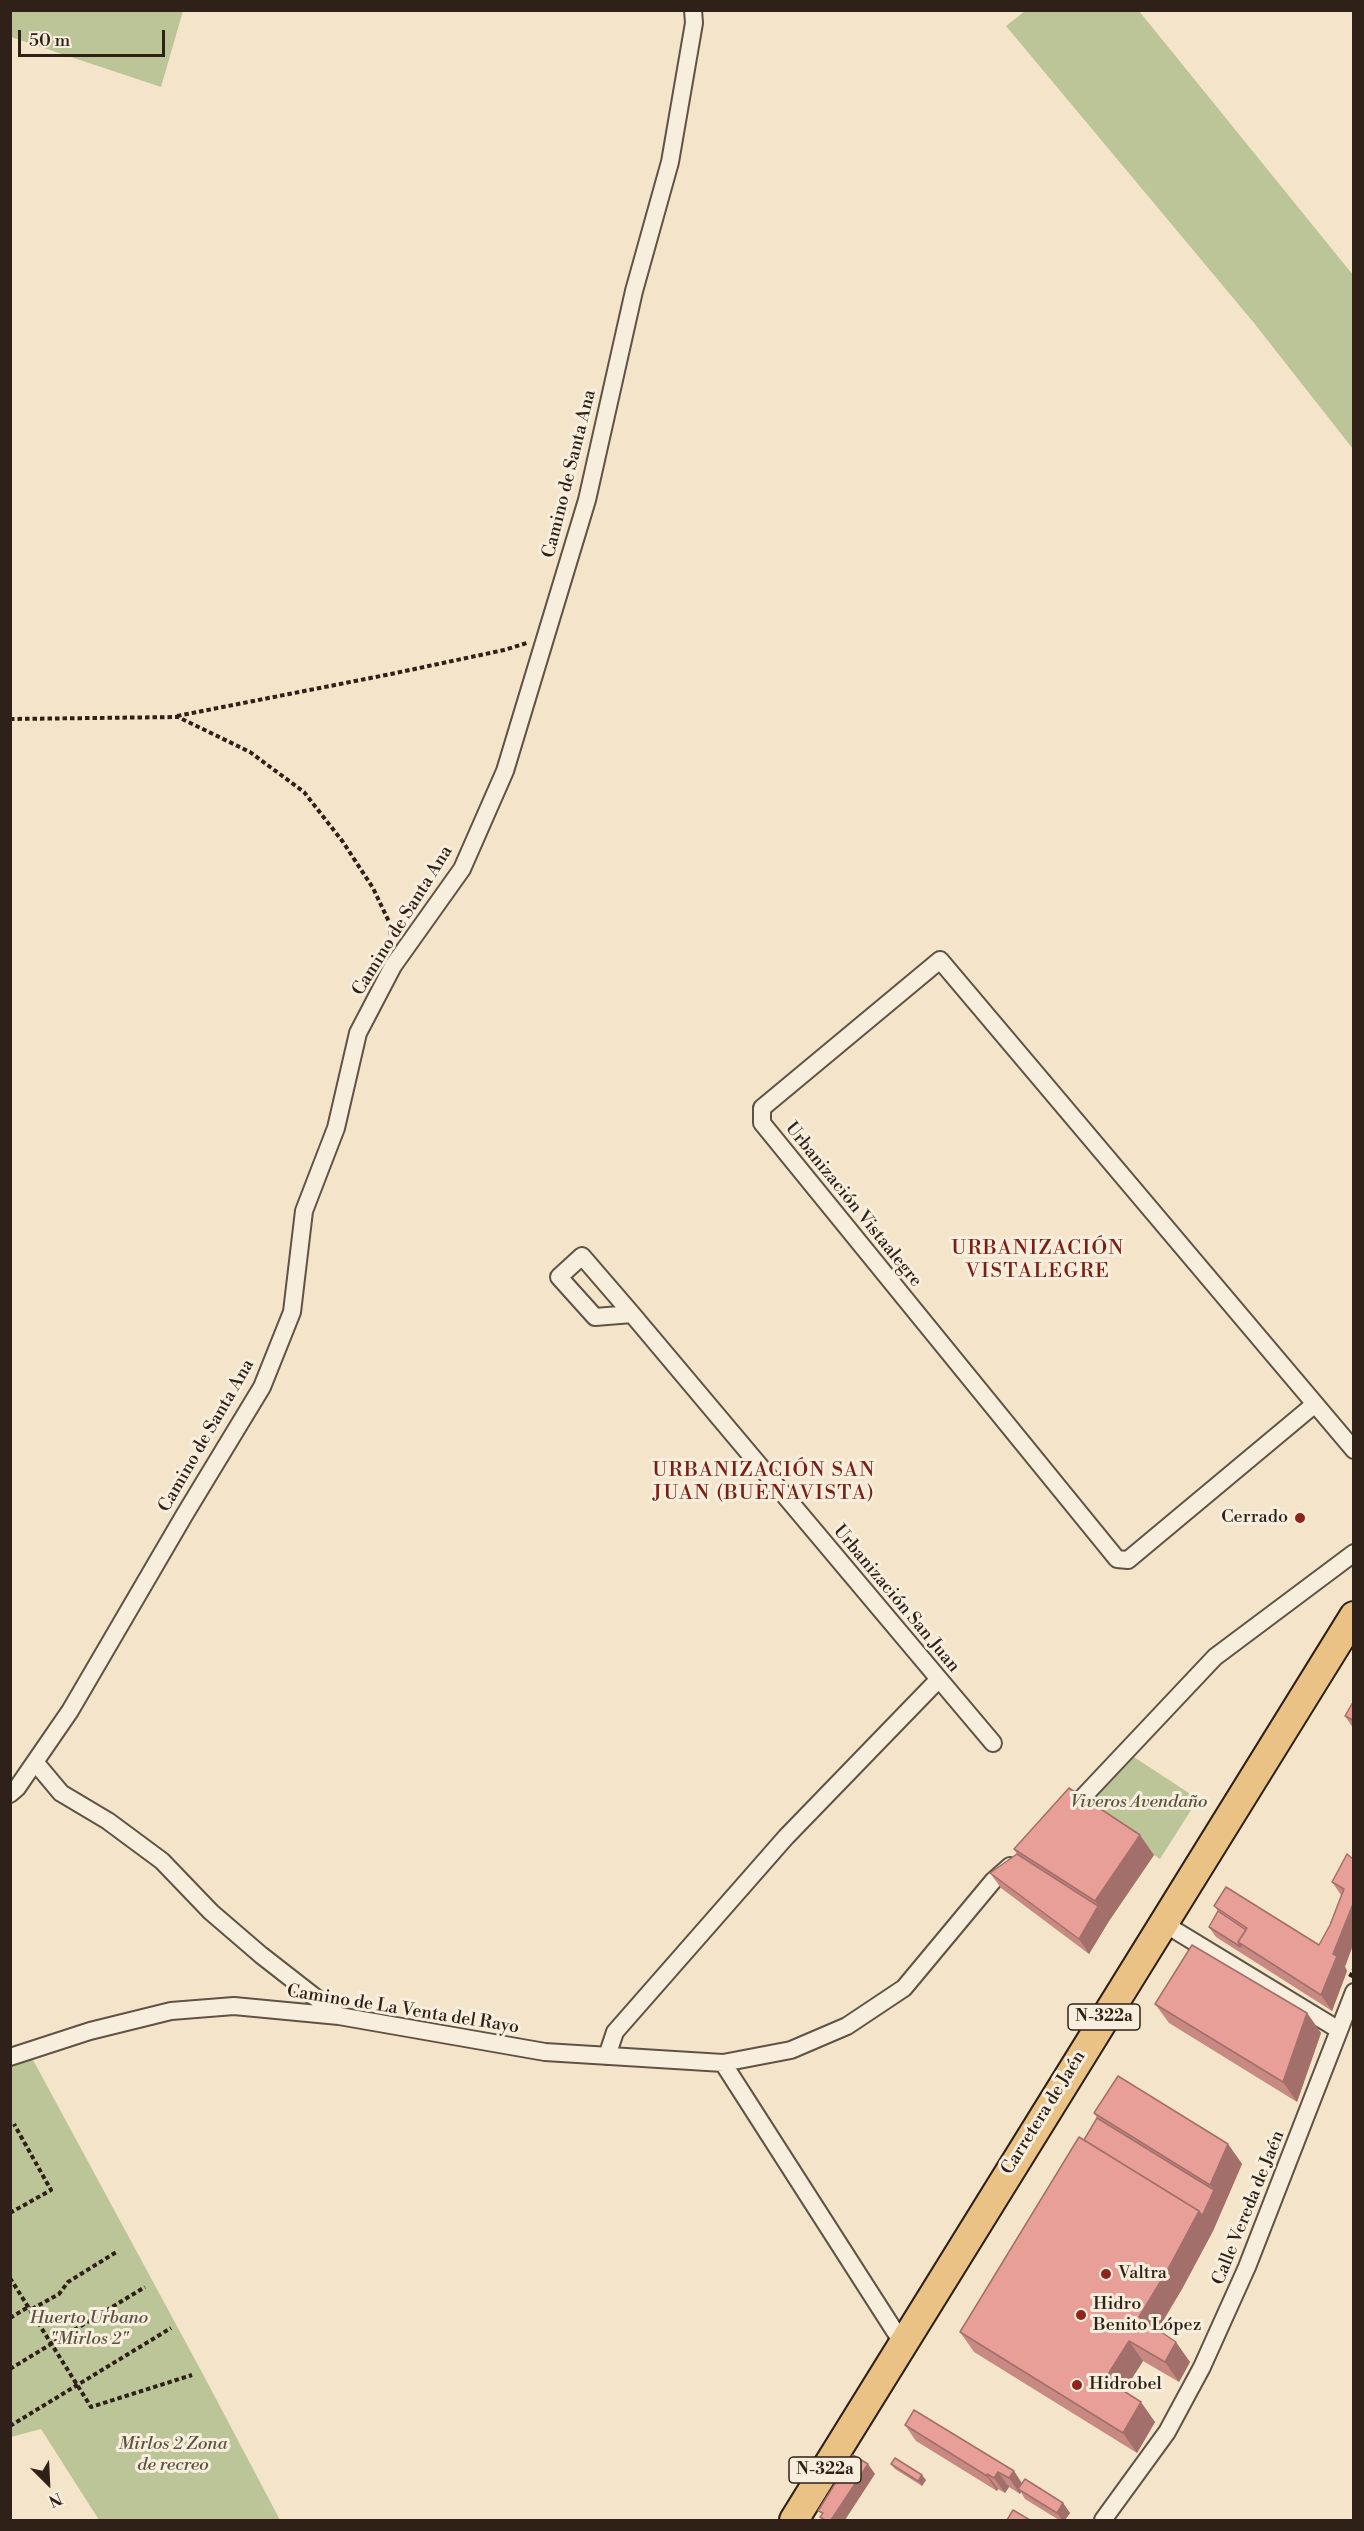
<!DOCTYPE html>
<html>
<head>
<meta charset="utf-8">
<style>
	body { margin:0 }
	#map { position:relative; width:1364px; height:2531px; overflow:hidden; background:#f4e5ca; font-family:"Libre Bodoni",serif }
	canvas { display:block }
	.frame { position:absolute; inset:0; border:12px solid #2f2118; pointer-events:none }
	.north { position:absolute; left:18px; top:2453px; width:60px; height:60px; -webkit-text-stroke:4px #f8eedd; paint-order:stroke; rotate:156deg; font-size:16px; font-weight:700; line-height:24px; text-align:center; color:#2f2118 }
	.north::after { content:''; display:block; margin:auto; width:21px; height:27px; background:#2f2118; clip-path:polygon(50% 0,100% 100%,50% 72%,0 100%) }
	.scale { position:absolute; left:18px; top:30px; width:147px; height:27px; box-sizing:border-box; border:3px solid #2f2118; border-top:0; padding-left:8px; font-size:18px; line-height:21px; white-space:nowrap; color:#2f2118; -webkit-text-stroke:4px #f8eedd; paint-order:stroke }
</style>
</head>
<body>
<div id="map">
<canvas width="1364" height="2531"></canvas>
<div class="frame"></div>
<div class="north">N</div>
<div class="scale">50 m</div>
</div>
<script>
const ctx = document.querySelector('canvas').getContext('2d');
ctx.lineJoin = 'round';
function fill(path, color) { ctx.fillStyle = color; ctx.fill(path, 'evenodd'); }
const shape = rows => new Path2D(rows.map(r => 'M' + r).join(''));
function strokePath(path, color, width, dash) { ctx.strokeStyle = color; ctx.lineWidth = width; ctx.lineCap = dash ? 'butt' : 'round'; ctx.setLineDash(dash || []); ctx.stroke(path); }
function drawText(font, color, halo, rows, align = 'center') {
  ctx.font = font + ' "Libre Bodoni",serif'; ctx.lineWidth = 6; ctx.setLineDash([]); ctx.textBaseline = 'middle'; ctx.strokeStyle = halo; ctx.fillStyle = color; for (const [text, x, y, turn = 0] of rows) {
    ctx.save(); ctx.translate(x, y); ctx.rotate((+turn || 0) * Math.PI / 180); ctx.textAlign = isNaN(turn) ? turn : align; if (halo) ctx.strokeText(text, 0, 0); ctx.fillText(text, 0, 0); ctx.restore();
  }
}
const green = shape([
	[11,10,182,10,183,11,161,87,11,37],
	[1025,11,1139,11,1353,275,1353,449,1254,323,1006,26],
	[1134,1757,1198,1799,1160,1859,1083,1808],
	[32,2058,205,2378,280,2520,99,2520,41,2429,11,2437,11,2066]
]);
const path = shape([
	[177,716,391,674,504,650,527,643],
	[10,719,178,717,250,752,304,792,343,842,373,888,390,924,391,939],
	[1350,1977,1354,1969],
	[10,2213,51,2190,14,2124],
	[10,2278,91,2407,192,2375],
	[32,2309,59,2294,68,2282,118,2251],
	[10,2318,30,2306],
	[10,2369,145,2287],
	[10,2426,171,2328]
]);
const minor = shape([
	[632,1314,595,1317,559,1277,582,1256,632,1314,939,1679,993,1743],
	[1315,1404,1128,1560,1117,1559,762,1123,762,1108,940,960,1354,1450],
	[35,1762,61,1793,108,1821,162,1861,211,1912,261,1955,338,2015],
	[10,1794,17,1788,70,1711,185,1514,262,1387,292,1312,304,1211,336,1128,358,1033,393,966,462,869,505,771,587,500,634,291,670,162,694,23,693,10],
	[1067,1814,1215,1657,1354,1553],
	[1163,1923,1339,2030],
	[607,2056,615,2032,786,1837,939,1679],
	[10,2057,90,2031,171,2011,234,2006,339,2016,545,2052,723,2063,903,2344],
	[723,2063,791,2050,847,2026,904,1988,993,1881,1010,1866],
	[1103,2520,1167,2432,1202,2367,1247,2267,1354,1992]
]);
const trunk = shape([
	[794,2520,1354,1616]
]);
const wall = shape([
	[1353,1702,1353,1728,1345,1716],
	[1014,1849,1154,1855,1109,1921,1089,1954,1001,1888,990,1873,1017,1854],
	[1347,1854,1345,1967,1347,1971,1332,2011,1216,1937,1209,1927,1218,1911,1214,1906,1319,1945,1330,1925,1341,1895,1332,1882],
	[1155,2004,1307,2013,1321,2033,1297,2102,1169,2023],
	[1094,2113,1228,2144,1242,2164,1213,2231,1182,2289,1158,2330,1190,2362,1179,2382,1143,2361,1124,2391,1155,2422,1137,2453,974,2352,960,2332,1084,2140,1097,2118],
	[905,2425,1014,2471,1022,2483,1063,2503,1070,2513,1065,2520,1059,2520,1025,2499,1021,2492,1020,2494,1009,2487,1005,2493,998,2489,997,2491,916,2441],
	[891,2464,926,2480,922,2486,895,2469]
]);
const shadedWall = shape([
	[1140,1835,1154,1855,1109,1921,1095,1901],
	[1353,1904,1353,1945,1345,1967,1347,1971,1332,2011,1321,1995,1333,1954],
	[1098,1906,1109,1921,1089,1954,1079,1939],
	[1307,2013,1321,2033,1297,2102,1283,2082],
	[1228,2144,1242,2164,1213,2231,1182,2289,1153,2337,1139,2317,1199,2211,1214,2190,1210,2185],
	[1129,2341,1143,2361,1119,2399,1105,2379],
	[1176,2342,1190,2362,1179,2382,1165,2362],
	[1141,2402,1155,2422,1137,2453,1123,2433],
	[868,2464,875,2474,845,2520,831,2520],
	[1014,2471,1024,2487,1018,2489,1021,2492,1020,2494,1009,2478],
	[998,2472,1009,2487,1005,2493,994,2478],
	[987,2474,998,2489,997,2491,987,2476],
	[922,2475,926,2480,922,2486,918,2481],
	[1063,2503,1070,2513,1065,2520,1062,2520,1057,2513]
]);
const building = shape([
	[1353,1702,1353,1720,1345,1716,1353,1702],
	[1069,1788,1140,1835,1095,1901,1014,1849,1069,1788],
	[1017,1854,1098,1906,1079,1939,990,1873,1017,1854],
	[1347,1854,1353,1859,1353,1904,1333,1954,1337,1956,1321,1995,1238,1942,1247,1928,1214,1906,1226,1887,1319,1945,1330,1925,1344,1889,1332,1882,1347,1854],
	[1218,1911,1246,1930,1238,1942,1241,1947,1209,1927,1218,1911],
	[1192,1945,1307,2013,1283,2082,1155,2004,1192,1945],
	[1118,2076,1228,2144,1210,2185,1094,2113,1118,2076],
	[1097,2118,1214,2190,1202,2216,1199,2211,1084,2140,1097,2118],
	[1079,2137,1199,2211,1168,2269,1139,2317,1176,2342,1165,2362,1129,2341,1105,2379,1141,2402,1123,2433,960,2332,1079,2137],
	[914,2410,1014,2471,1009,2478,998,2472,994,2478,987,2474,987,2476,905,2425,914,2410],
	[853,2455,868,2464,831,2520,825,2520,820,2517,823,2513,818,2511,853,2455],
	[895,2458,922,2475,918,2481,891,2464,895,2458],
	[1025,2479,1063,2503,1057,2513,1018,2489,1025,2479],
	[1013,2510,1030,2520,1007,2520,1013,2510]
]);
const markers = [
	[1300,1518,6,"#8f2418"],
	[1106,2274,6,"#8f2418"],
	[1081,2315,6,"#8f2418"],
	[1077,2385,6,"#8f2418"]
];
const shields = [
	[1104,2017,72],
	[825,2470,72]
];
const shieldNames = [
	["N-322a",1104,2017],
	["N-322a",825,2470]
];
const streetNames = [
	["Camino de Santa Ana",570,474,-76],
	["Camino de Santa Ana",403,921,-58],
	["Urbanización Vistaalegre",853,1205,51],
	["Camino de Santa Ana",207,1436,-60],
	["Urbanización San Juan",896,1599,50],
	["Camino de La Venta del Rayo",403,2010,9],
	["Carretera de Jaén",1044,2113,-58],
	["Calle Vereda de Jaén",1249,2208,-68]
];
const poiNames = [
	["Cerrado",1288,1518,"right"],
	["Valtra",1118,2274],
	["Hidro",1093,2305],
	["Benito López",1093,2326],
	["Hidrobel",1089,2385]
];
const parkNames = [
	["Viveros Avendaño",1139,1803],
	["Huerto Urbano",89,2319],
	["\"Mirlos 2\"",89,2340],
	["Mirlos 2 Zona",173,2445],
	["de recreo",173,2466]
];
const neighbourhoodNames = [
	["URBANIZACIÓN",1038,1249],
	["VISTALEGRE",1038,1272],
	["URBANIZACIÓN SAN",764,1471],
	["JUAN (BUENAVISTA)",764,1494]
];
fill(green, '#bbc597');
strokePath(minor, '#605244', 20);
strokePath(trunk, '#2f2118', 32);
strokePath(path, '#2f2118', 4, [4.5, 3]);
strokePath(minor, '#f8eedd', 16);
strokePath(trunk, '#eac285', 28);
fill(wall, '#c78982');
fill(shadedWall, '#a26f6a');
fill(building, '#e79f97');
strokePath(building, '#a26f6a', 1.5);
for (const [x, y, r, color] of markers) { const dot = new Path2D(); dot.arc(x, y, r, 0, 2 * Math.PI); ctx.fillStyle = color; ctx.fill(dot); strokePath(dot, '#f8eedd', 2); }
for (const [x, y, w] of shields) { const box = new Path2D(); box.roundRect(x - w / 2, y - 13, w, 26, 4.5); ctx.fillStyle = '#f8eedd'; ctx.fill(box); strokePath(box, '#2f2118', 1.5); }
drawText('bold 16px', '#2f2118', null, shieldNames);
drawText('18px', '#2f2118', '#f8eedd', streetNames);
drawText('18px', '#2f2118', '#f8eedd', poiNames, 'left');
drawText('italic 18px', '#59523e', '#f8eedd', parkNames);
ctx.letterSpacing = '1.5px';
drawText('20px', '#7a1f14', '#f8eedd', neighbourhoodNames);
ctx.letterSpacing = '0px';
</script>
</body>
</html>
